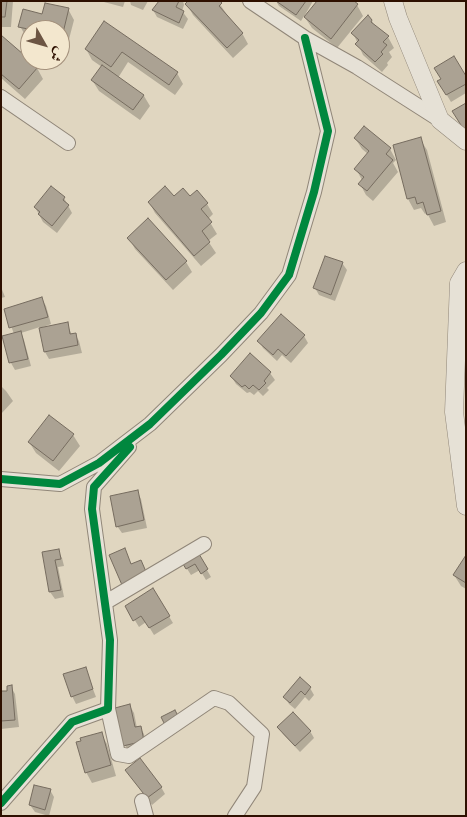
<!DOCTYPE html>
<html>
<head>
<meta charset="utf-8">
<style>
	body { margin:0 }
	#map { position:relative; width:467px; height:817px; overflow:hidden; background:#e0d6c0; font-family:"Sorts Mill Goudy",Amiri,serif }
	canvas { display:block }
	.frame { position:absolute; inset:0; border:2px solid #2e1000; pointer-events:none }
	.north { position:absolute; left:20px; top:20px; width:50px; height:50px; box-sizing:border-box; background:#f3e7ce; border:1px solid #a4917c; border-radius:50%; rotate:128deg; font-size:14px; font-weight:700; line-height:20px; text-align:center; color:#2e1000 }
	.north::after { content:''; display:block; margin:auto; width:18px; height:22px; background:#6c5543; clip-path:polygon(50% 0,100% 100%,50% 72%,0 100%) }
</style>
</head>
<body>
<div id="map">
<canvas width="467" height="817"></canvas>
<div class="frame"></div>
<div class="north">ش</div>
</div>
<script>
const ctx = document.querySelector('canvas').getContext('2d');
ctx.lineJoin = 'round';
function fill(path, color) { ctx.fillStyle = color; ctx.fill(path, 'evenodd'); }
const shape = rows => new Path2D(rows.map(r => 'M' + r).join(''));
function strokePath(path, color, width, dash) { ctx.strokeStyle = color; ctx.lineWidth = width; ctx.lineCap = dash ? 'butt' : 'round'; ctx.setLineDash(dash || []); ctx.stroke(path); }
const shadow = shape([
	[1,1,13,1,11,27,1,27],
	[100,1,125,1,123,7],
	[130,1,148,1,143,10,131,5],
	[159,1,183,1,184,5,182,11,188,19,183,29,157,17,153,10],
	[218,1,227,15,226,16,242,33,248,44,233,58,193,15,187,4],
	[276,1,313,1,305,15,307,16,357,5,363,16,337,48,312,28,304,16,301,21,279,6],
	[68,9,74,20,67,47,60,45,60,30,30,30,30,38,26,37,20,26,43,16],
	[372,21,375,27,388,37,394,48,389,52,392,57,387,63,388,65,382,72,363,55,353,33],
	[104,23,177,73,183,84,175,95,128,62,118,78,144,96,150,106,140,120,99,91,92,80,102,67,92,60,86,49],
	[1,37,37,68,43,79,25,99,1,78],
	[466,78,466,93,451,102,439,82],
	[355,138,390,149,396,160,393,163,398,172,373,201,366,195,360,184,362,180,356,169,368,154,362,149],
	[420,139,427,150,446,222,434,226,427,213,425,214,421,208,414,210,408,199,394,146],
	[64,198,72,213,57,233,43,222,35,207],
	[173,198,190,198,207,204,213,214,208,219,217,234,208,241,216,253,201,266,155,213,149,202],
	[129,238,186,262,192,272,173,290,135,249],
	[342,263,347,270,335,301,319,295,315,288],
	[1,287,5,297,1,298],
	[42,299,46,306,51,324,43,327,43,328,67,324,72,335,75,334,79,341,82,353,49,359,45,352,40,327,21,333,24,340,31,366,15,370,11,363,4,337,14,334,5,309],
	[304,336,308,343,291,363,282,355,277,361,263,348,259,341],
	[250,355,270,373,275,380,267,388,269,390,263,396,258,391,254,395,250,392,247,393,236,384,231,376],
	[1,386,6,391,13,401,1,414],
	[50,416,73,435,80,446,59,471,36,453,29,442],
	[137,491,141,499,147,528,122,533,117,526],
	[58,551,62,558,64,566,58,567,64,597,55,599,50,592,43,553],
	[199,556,211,577,206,580,200,570,191,575,184,564],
	[466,558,466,589,461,586,454,575],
	[153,590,173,623,154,635,146,622,139,627,126,606],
	[85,668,96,697,76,704,72,696],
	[300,679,310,688,314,695,309,701,305,697,295,709,289,704,285,697],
	[11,687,15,694,19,727,1,729,1,702],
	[130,706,134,713,137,728,140,727,144,734,147,748,129,753,125,745],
	[279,727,310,731,314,738,300,752,283,734],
	[101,734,107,744,116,776,92,783,86,772],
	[126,770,161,787,165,794,152,805],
	[50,790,54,797,49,816,35,812,30,805]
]);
const building = shape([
	[1,1,7,1,5,17,1,17,1,1],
	[159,1,179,1,176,7,184,11,179,23,152,10,159,1],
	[188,1,220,1,222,3,219,6,243,33,227,48,185,4,188,1],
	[276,1,306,1,296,15,276,1],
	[317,1,354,1,358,4,331,39,304,17,317,1],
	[45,3,69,8,62,37,60,36,60,30,33,30,18,27,23,9,42,14,45,3],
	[368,15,372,20,371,22,389,36,383,42,387,45,381,52,383,54,375,62,355,44,359,40,351,33,368,15],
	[104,21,178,72,169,85,122,52,111,67,85,49,104,21],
	[1,35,38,67,19,89,1,74,1,35],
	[454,56,466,76,466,84,446,95,437,81,441,79,434,68,454,56],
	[102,65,144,95,133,110,91,80,102,65],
	[466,103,466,133,452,111,466,103],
	[364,126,391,148,386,154,393,160,367,191,358,184,364,177,354,169,369,151,354,138,364,126],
	[421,137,441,211,427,215,423,202,417,204,415,197,407,199,393,145,421,137],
	[51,186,65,197,63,200,69,205,52,226,38,214,40,212,34,207,51,186],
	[165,186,174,196,183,188,190,196,197,190,208,203,201,209,212,222,202,231,210,242,194,256,148,202,165,186],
	[148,218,187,261,166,280,127,238,148,218],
	[325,256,343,262,331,295,313,288,325,256],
	[42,297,48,317,9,328,4,309,42,297],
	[281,314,305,335,286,356,278,349,273,355,257,341,281,314],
	[68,322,70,334,76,333,78,345,44,352,39,328,68,322],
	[21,331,28,359,9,363,2,336,21,331],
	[250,353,271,372,264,381,266,383,259,390,253,385,249,389,245,385,242,387,230,376,250,353],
	[49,415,74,434,53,461,28,442,49,415],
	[138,490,144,520,116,527,110,496,138,490],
	[125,548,131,564,141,560,147,574,122,585,109,555,125,548],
	[59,549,61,559,55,560,61,590,49,592,42,552,59,549],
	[199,554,208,569,201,574,195,564,186,569,183,564,199,554],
	[466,555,466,583,453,575,466,555],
	[153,588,170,616,149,628,141,616,133,621,125,606,153,588],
	[86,667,93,689,71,697,63,674,86,667],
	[300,677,311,687,305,695,301,691,290,703,283,697,300,677],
	[12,685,15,720,1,721,1,691,7,691,7,686,12,685],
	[130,704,135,727,141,726,144,741,123,746,115,708,130,704],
	[175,710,179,718,165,725,161,717,175,710],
	[293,712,311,731,295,746,277,727,293,712],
	[102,732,111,765,85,773,76,742,81,741,80,738,102,732],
	[140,758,162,787,147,798,125,770,140,758],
	[34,785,51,789,45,810,29,805,34,785]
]);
const minor = shape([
	[250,1,305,38,357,67,440,120],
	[1,97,68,143],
	[1,479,60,484,99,463,150,424,221,355,261,313,289,275,314,192,328,131,305,38],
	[106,602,204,544],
	[108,709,118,754,129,756,214,698,229,703,262,734,254,787,235,816],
	[142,801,146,816],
	[1,803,72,722,108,709,110,640,92,509,94,487,129,447]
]);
const tertiary = shape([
	[393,1,398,18,440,120,466,141],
	[466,271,459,283,454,412,466,506]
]);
const cycleway = shape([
	[1,479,60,484,99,463,150,424,221,355,261,313,289,275,314,192,328,131,305,38],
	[1,803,72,722,108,709,110,640,92,509,94,487,130,447]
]);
fill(shadow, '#0003');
fill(building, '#aba293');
strokePath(building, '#766c5f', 1);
strokePath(minor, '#908678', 16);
strokePath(tertiary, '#908678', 19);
strokePath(minor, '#e6e1d6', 14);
strokePath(tertiary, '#e6e1d6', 18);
strokePath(cycleway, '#00873e', 8);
</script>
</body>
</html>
